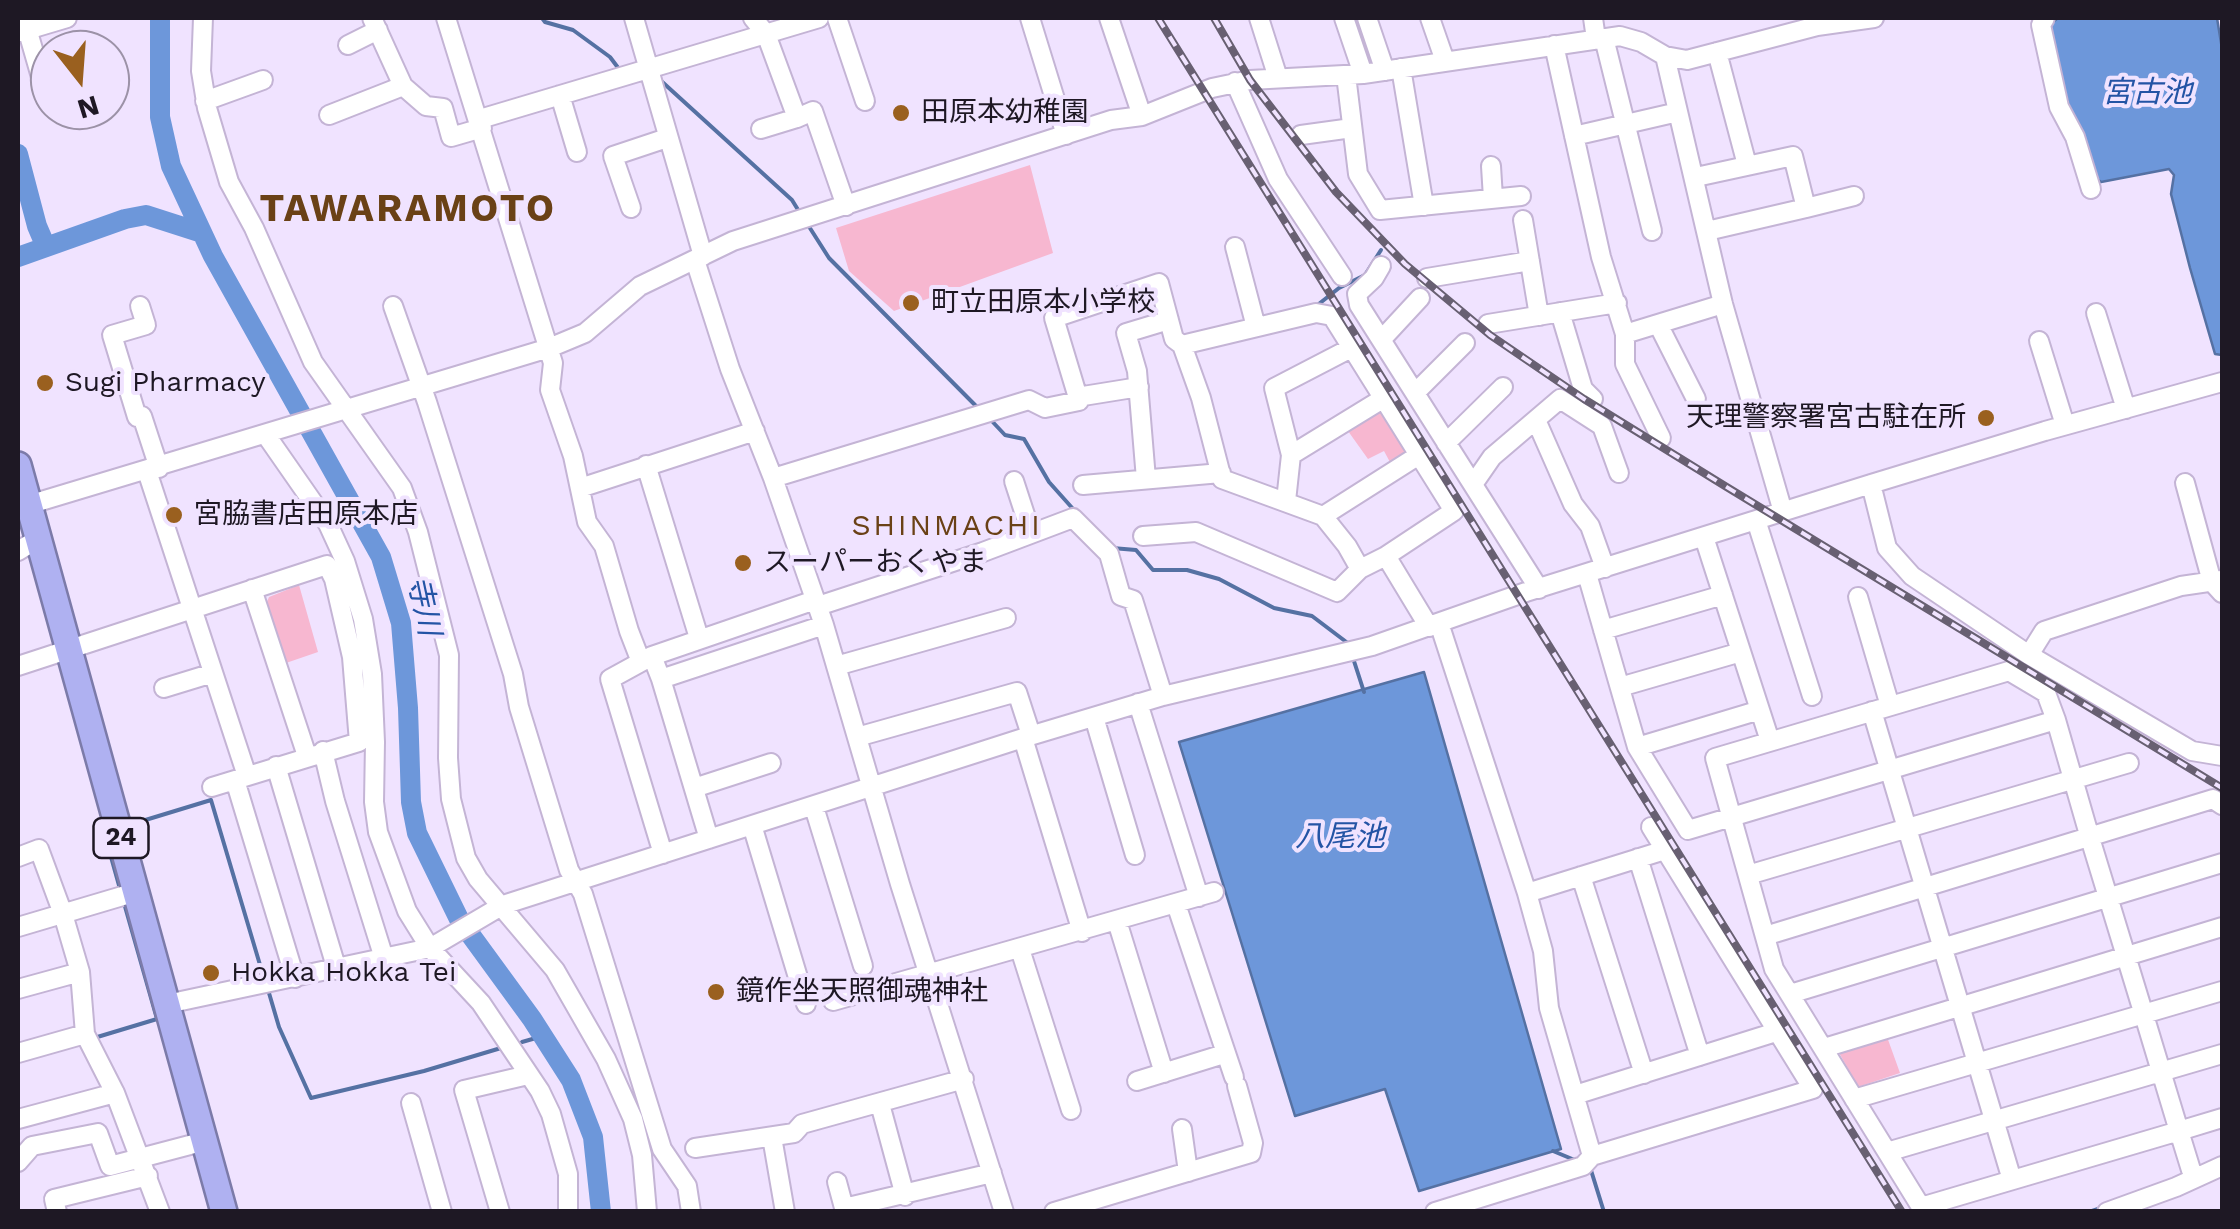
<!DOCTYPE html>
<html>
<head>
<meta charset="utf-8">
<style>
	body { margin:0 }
	#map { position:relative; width:2240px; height:1229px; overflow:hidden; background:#f0e3ff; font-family:"Work Sans",sans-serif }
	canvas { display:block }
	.frame { position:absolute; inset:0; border:20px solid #1e1824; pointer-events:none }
	.north { position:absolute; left:30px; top:30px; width:100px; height:100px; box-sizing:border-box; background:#f0e3ff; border:2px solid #9c92a7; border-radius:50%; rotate:163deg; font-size:28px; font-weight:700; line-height:40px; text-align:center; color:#1e1824 }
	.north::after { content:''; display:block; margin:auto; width:35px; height:45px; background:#9a601f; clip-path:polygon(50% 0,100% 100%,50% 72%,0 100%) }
</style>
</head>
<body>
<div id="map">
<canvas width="2240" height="1229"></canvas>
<div class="frame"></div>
<div class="north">N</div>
</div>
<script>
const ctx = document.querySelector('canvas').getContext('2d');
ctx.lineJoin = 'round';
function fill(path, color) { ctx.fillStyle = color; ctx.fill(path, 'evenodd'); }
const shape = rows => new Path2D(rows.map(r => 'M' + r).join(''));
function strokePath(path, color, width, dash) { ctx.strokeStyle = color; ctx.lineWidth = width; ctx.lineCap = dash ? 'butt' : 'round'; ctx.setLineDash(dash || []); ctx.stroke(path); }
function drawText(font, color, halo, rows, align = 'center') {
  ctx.font = font + ' "Work Sans","Noto Sans JP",sans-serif'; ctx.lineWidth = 8; ctx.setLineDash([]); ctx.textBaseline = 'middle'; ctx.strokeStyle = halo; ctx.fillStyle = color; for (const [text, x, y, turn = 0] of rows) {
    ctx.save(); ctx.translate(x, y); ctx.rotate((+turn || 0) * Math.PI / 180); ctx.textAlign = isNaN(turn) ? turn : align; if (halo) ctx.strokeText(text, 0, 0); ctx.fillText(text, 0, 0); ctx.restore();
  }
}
const green = shape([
	[1030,165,1053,253,894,311,849,271,836,228],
	[1378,412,1387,415,1407,449,1405,456,1391,464,1384,451,1368,459,1348,431],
	[299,585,318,652,286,663,266,604,269,597],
	[1886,1034,1900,1073,1858,1087,1837,1049]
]);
const water = shape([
	[2058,18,2217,18,2222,49,2222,355,2215,354,2190,268,2171,194,2174,175,2169,169,2101,182,2096,178,2071,115,2048,26,2058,18],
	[1424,672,1561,1149,1419,1191,1385,1089,1295,1116,1179,742,1424,672]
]);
const stream = shape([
	[542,18,545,22,573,30,610,57,619,69],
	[659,79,792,200,800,213],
	[18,152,18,154],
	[808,225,829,258,978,408],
	[1315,307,1339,288,1365,275,1381,250],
	[989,418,1005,435,1024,439,1049,482,1074,510],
	[1112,548,1136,550,1153,570,1187,570,1219,579,1274,608,1312,616,1349,644],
	[1353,658,1364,692],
	[129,825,211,800,263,975],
	[107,831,104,832,120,889],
	[269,993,279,1027,311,1098,424,1071,501,1048],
	[94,1038,157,1019,124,903],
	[522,1042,543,1036],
	[1553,1151,1577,1161],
	[1590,1167,1604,1212],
	[2089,1212,2104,1207]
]);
const river = shape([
	[160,18,160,117,171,166,213,256,381,557,401,623,408,708,411,802,417,833,459,919,532,1019,571,1080,593,1137,601,1212],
	[18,154,37,226,46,247],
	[18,257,125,219,146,215,202,233]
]);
const minor = shape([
	[24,18,43,84],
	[203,18,201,71,207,108,229,182,254,228,313,362,402,488,418,532,449,655,448,758,451,799,466,858,478,879,555,970,606,1059,633,1119,642,1155,647,1212],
	[372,18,403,86,426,106,443,108,451,137,482,128],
	[446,18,553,363,550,390,573,456,587,522,604,546,629,631,641,662,652,656,661,679,709,839],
	[634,18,703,256],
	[753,18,766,34,797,118,813,111,846,206],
	[837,18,865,101],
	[1030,18,1066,135],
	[1109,18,1142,116],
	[1259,18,1278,78],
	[1344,18,1363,74],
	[1367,18,1385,71],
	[1430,18,1445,61],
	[1593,18,1596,39],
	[2045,18,2041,25,2059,107,2075,137,2091,189],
	[20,32,67,18],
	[1604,38,1652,231],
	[348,45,378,30],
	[1554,45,1601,257,1625,334,1625,364,1661,438],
	[1717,52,1747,165],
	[1665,56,1723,304,1783,512],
	[1401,68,1424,206],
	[1346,75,1358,174,1380,210,1521,196],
	[1235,82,1278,179,1342,276],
	[560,95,577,152],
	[205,101,263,80],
	[329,115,403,86],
	[480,119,819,18],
	[761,129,797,118],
	[1301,135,1352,128],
	[1574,136,1678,112],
	[1491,166,1493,198],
	[1696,177,1793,156,1806,208,1707,231],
	[631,208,613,156,667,138],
	[1806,208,1854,196],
	[1523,220,1539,316],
	[1235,247,1256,327],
	[695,260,730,369,773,478,824,625,900,884,1004,1212],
	[1381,266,1374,278,1357,294,1359,305,1539,589],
	[1427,278,1530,261],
	[140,306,146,325,112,335,137,417,142,416,159,468],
	[393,306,427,402,513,674,519,707,569,870,583,894,662,1149,687,1186,691,1212],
	[1560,312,1583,389,1593,399],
	[2096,313,2126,409],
	[1488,324,1617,303],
	[1658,324,1696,399],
	[1625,334,1723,304],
	[1382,339,1420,298],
	[2039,341,2065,425],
	[1182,345,1316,313,1332,316,1454,511,1386,556],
	[1415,393,1465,343],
	[1077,397,1139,387],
	[1536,420,1573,504,1590,526,1605,568],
	[266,435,328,524,345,561,363,619,372,674,375,742,374,802,378,832,407,911,430,948,481,1003,540,1091,551,1114,568,1174,568,1212],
	[1446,443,1503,387],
	[1291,455,1274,388,1353,347],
	[646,465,699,638],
	[147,471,247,776],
	[773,478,1029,400,1045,408,1079,401,1054,318,1159,283,1174,339,1182,345,1201,398,1222,479,1323,516,1347,546,1360,569,1386,556,1429,627],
	[1146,479,1137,371,1126,333,1169,320],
	[1014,481,1031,533],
	[1474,483,1492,457,1560,399,1602,426,1619,473],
	[2185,483,2212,582,2222,593],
	[1871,484,1887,548,1912,576,2029,655,2192,751,2222,756],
	[1083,485,1221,473],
	[580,488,755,431],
	[1286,501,1291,455,1384,398],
	[18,508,549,348,585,333,640,286,733,241,1111,120,1142,116,1212,88,1250,80,1363,74,1620,36,1641,42,1665,56,1687,60,1817,26,1874,18],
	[1323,516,1419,455],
	[1756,520,1812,696],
	[1143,536,1196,532,1337,592,1360,569],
	[1704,537,1770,741],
	[18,551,38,539],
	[1587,574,1637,747,1688,830,2056,720],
	[252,589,307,756],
	[1858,597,1890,706],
	[818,606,983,552,1073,518,1109,554,1121,596,1133,600,1163,696],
	[1603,630,1723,595],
	[2029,655,2044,631,2181,586,2222,580],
	[652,656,815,600],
	[641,662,610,679,663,854],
	[18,666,327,565,334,579,352,657,359,742,212,787],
	[836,666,1006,618],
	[661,679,824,625],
	[1620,687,1741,652],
	[164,688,213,673],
	[1138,703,1199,897],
	[1872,711,2012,1180],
	[1094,717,1135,855],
	[857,737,1017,692,1031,735],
	[1023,738,1082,932],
	[1637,747,1760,710],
	[323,751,335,801,383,955],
	[276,766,337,970],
	[235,780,295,978],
	[694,788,771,763],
	[814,807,863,966],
	[752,825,806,1004],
	[18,857,39,849,63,914,80,972,85,1034,115,1093,160,1212],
	[1638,858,1700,1056],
	[1748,875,2129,763],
	[1581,876,1644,1074],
	[1527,893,1665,850],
	[1176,904,1234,1077],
	[1117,921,1164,1073],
	[18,927,136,892],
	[1765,936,2213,799,2222,805],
	[1020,949,1071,1110],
	[18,989,80,972],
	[1790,994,2222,863],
	[833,1001,1214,892],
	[167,1004,430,948,503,905,1023,738,1163,696,1372,646,1526,592,1871,484,2045,431,2222,382],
	[1824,1048,2222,927],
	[18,1053,85,1034],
	[1137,1081,1224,1054],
	[1575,1095,1776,1032],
	[1854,1099,2222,991],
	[411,1103,442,1212],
	[880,1104,905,1196],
	[18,1119,115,1093],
	[1182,1129,1188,1172],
	[772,1137,785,1212],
	[695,1148,794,1133,802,1124,964,1079],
	[1887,1152,2222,1054],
	[1592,1156,1813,1089,1651,827],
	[18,1162,32,1146,98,1133,110,1166,205,1141],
	[2191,1170,2179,1131,2144,1015,2090,838,2056,720,2046,693,2009,671,1715,758,1774,969,1921,1207,2179,1131,2222,1118],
	[837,1182,844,1208,992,1173],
	[57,1212,54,1199,148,1176],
	[500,1212,464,1090,528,1075],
	[1054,1212,1251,1153,1253,1143,1237,1086],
	[1435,1212,1583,1166,1592,1156,1549,1008,1543,951,1527,893,1439,623],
	[2107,1212,2176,1187,2222,1166]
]);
const highway = shape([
	[18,465,224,1212]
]);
const rail = shape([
	[1158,18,1902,1212],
	[1214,18,1250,80,1336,192,1405,264,1490,335,1584,399,1725,486,2222,788]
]);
const markers = [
	[901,113,10,"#9a601f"],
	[911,303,10,"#9a601f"],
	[45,383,10,"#9a601f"],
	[1986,418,10,"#9a601f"],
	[174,515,10,"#9a601f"],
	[743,563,10,"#9a601f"],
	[211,973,10,"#9a601f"],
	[716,992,10,"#9a601f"]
];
const shields = [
	[121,838,55]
];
const shieldNames = [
	["24",121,838]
];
const poiNames = [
	["田原本幼稚園",921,113],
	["町立田原本小学校",931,303],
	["Sugi Pharmacy",65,383],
	["天理警察署宮古駐在所",1966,418,"right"],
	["宮脇書店田原本店",194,515],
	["スーパーおくやま",763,563],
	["Hokka Hokka Tei",231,973],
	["鏡作坐天照御魂神社",736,992]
];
const waterNames = [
	["宮古池",2147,93],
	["寺川",423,606,78],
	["八尾池",1340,837]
];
const neighbourhoodNames = [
	["SHINMACHI",947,526]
];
const districtNames = [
	["TAWARAMOTO",408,210]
];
fill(green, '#f7b7d0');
fill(water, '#6d97da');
strokePath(water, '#5571a3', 2.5);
strokePath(stream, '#5571a3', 4);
strokePath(river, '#6d97da', 20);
strokePath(minor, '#c4b4d5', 22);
strokePath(highway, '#7c7ba9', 30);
strokePath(minor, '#fff', 18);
strokePath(highway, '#afb1f1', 25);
strokePath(rail, '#686072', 8);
strokePath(rail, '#f0e3ff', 4, [11]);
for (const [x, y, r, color] of markers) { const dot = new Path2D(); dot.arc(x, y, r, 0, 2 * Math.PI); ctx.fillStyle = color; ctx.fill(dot); strokePath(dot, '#f0e3ff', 4); }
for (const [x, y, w] of shields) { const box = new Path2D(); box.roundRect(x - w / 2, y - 20, w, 40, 8); ctx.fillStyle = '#f0e3ff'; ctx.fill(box); strokePath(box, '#1e1824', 2.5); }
drawText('bold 25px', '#1e1824', null, shieldNames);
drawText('28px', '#1e1824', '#f0e3ff', poiNames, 'left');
drawText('italic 30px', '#2354a5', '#f0e3ff', waterNames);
ctx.letterSpacing = '2.5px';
drawText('30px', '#6a4116', '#f0e3ff', neighbourhoodNames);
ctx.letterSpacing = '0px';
ctx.letterSpacing = '2.5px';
drawText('bold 38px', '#6a4116', '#f0e3ff', districtNames);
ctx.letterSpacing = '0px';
</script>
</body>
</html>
